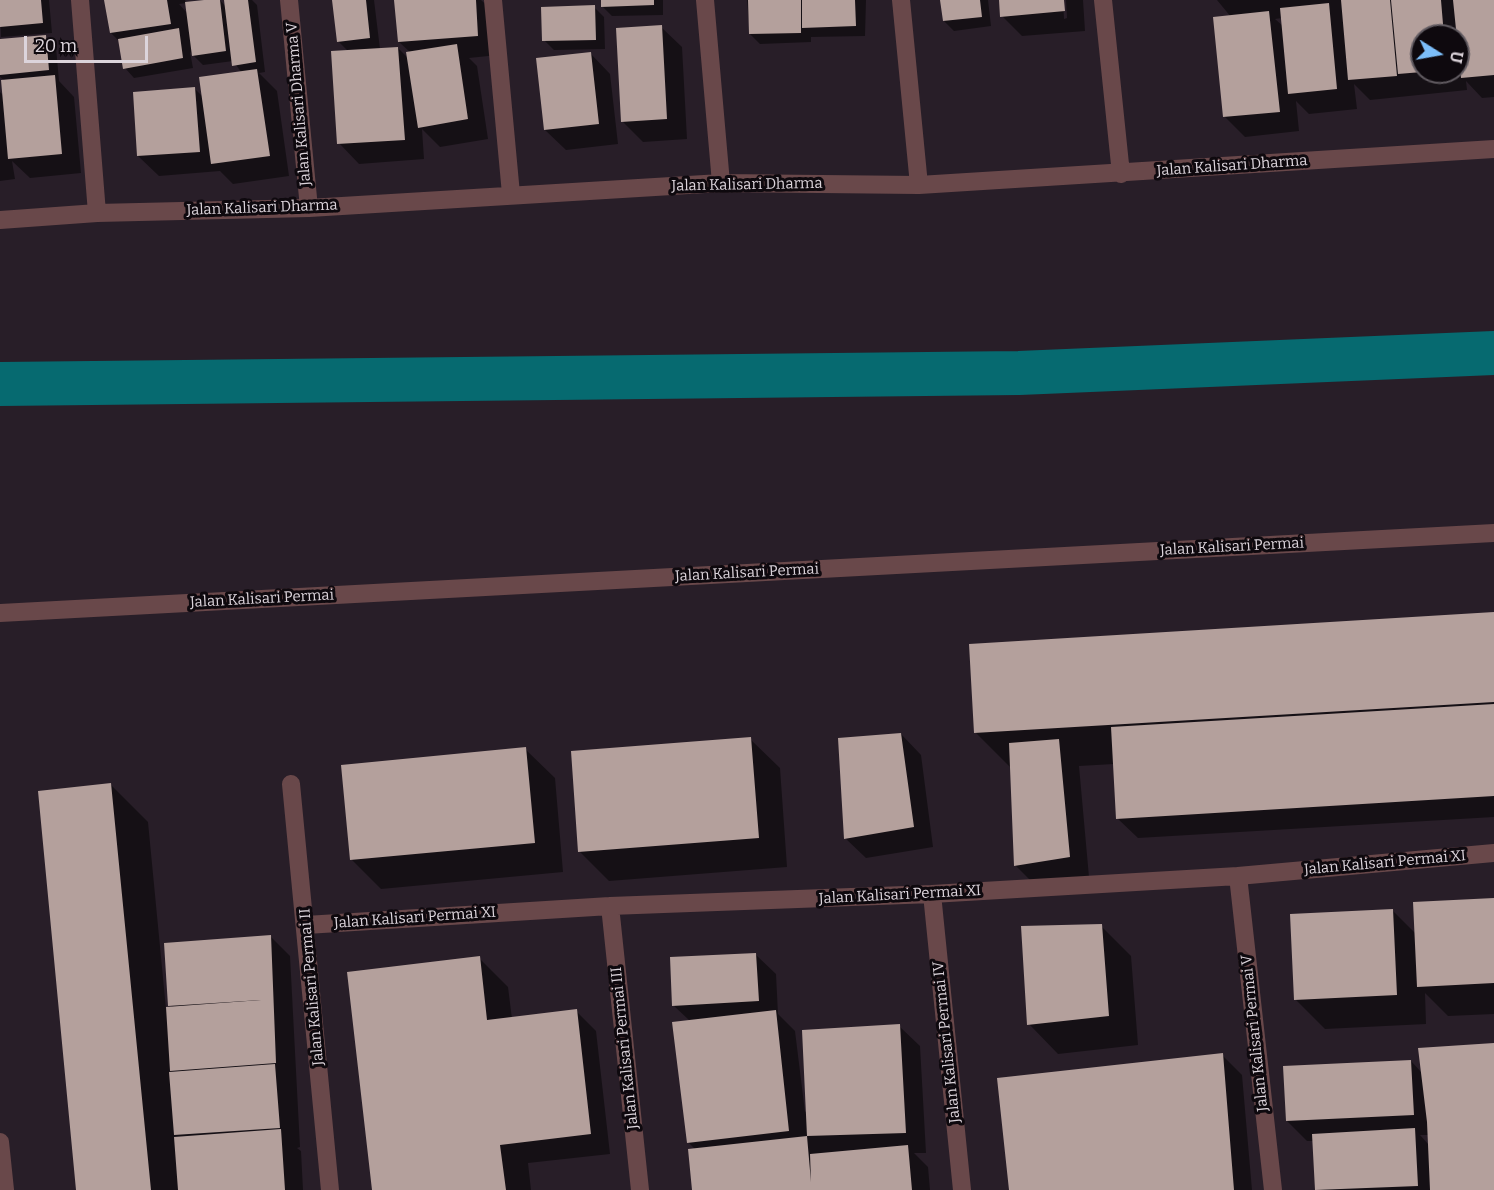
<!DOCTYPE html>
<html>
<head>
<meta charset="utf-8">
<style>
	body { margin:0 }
	#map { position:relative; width:1494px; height:1190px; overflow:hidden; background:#281e28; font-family:Bitter,serif }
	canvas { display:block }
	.north { position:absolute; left:1410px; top:24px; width:60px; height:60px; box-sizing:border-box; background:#0e090e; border:2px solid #605a60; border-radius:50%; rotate:101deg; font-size:16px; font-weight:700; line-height:24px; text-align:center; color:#dcd4db }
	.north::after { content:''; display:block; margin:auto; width:21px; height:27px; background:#7cbef9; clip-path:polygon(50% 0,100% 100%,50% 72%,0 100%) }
	.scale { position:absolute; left:24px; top:36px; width:124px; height:27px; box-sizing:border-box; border:3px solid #dcd4db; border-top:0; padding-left:8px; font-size:18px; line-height:21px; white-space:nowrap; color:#dcd4db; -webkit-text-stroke:4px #0e090e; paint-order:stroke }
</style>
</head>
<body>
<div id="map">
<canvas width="1494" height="1190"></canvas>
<div class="north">U</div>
<div class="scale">20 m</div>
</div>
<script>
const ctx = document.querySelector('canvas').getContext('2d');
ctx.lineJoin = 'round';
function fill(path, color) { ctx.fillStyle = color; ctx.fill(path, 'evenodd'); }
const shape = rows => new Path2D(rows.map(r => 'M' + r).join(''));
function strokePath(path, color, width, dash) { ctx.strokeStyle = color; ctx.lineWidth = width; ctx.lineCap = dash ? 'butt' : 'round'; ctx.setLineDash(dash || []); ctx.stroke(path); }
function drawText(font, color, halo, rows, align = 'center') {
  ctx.font = font + ' Bitter,serif'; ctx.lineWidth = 6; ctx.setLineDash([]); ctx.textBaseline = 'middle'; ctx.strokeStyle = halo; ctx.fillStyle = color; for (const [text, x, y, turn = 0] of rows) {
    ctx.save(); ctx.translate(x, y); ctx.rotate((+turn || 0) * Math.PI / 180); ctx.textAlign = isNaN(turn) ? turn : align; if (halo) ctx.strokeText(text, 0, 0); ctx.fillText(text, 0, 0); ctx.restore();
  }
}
const shadow = shape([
	[0,0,49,0,52,33,1,37],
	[106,0,185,0,186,3,179,4,188,14,215,0,220,0,226,7,225,0,252,0,257,5,265,72,259,73,277,91,289,176,233,184,220,171,159,176,138,156,195,89,203,97,242,73,233,61,203,65,190,52,193,68,134,78,125,68,120,42,111,33],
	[334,0,374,0,380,49,398,48,409,59,411,53,399,42,396,0,481,0,495,13,498,55,469,58,477,66,488,139,440,147,422,129,424,159,359,164,339,143,349,52,338,41],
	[602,0,663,0,663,15,612,16,602,6],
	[747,0,866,0,865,36,811,37,811,42,760,44,750,34],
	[941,0,988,0,991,26,954,31,944,21],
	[1001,0,1063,0,1064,19,1067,18,1066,0,1083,0,1085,31,1022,36,1002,16],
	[1217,0,1494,0,1494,97,1482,98,1466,81,1467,90,1370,100,1354,84,1357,109,1309,114,1296,101,1299,131,1245,137,1225,117,1231,17],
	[1282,18,1283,26,1275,19],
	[1422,36,1458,36,1458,72,1422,72],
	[594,7,604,17,605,49,554,50,544,40],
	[661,27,682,47,687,139,643,142,623,122],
	[46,37,56,47,59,81,74,97,81,173,30,178,12,161,15,179,0,181,0,92,3,95,5,81,0,77,0,41],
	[590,53,610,74,618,144,566,150,545,130],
	[1494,614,1494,817,1138,838,1117,818,1114,764,1079,766,1089,877,1036,886,1016,866,1012,769,975,732],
	[901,734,921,755,933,847,866,858,845,838],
	[750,739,780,768,787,867,609,881,580,852],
	[525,749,555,778,563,872,381,889,352,860],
	[111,785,148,822,166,1009,173,1008,170,1005,270,936,290,956,300,1147,297,1148,301,1151,303,1190,78,1190],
	[1494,899,1494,1014,1448,1016,1425,993,1426,1024,1325,1029,1295,999,1392,910,1416,934],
	[1101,926,1131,956,1138,1045,1058,1054,1029,1024],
	[755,954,776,974,778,1014,795,1031,805,1112,899,1026,920,1046,926,1153,914,1153,928,1167,930,1190,693,1190,695,1149,688,1142,690,1021,673,1005],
	[479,958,508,987,512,1019,576,1011,596,1031,610,1154,528,1163,531,1190,373,1190],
	[1494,1045,1494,1190,1317,1190,1314,1141,1307,1141,1287,1121,1411,1061,1422,1073],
	[1420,1135,1429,1135,1429,1145],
	[1222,1055,1242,1075,1252,1190,1011,1190]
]);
const canal = shape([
	[0,384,1019,373,1494,353]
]);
const building = shape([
	[0,0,41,0,43,23,0,27],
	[104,0,167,0,171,24,110,33],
	[204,0,220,0,226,51,192,56,185,2],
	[224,0,248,0,256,62,232,66],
	[332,0,366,0,370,38,337,42],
	[394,0,476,0,478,36,398,42],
	[601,0,654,0,654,5,601,7],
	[748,0,801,0,801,33,749,34],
	[802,0,855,0,856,26,802,28],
	[940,0,980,0,982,17,943,21],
	[999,0,1064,0,1065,11,1000,17],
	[1341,0,1390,0,1397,76,1348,80],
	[1391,0,1441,0,1444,36,1422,36,1422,72,1398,74],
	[1453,0,1494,0,1494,75,1461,78],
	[1329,3,1337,89,1288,94,1280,8],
	[595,5,596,40,542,41,541,7],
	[1269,11,1280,112,1223,117,1213,17],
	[662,25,667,119,621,122,616,28],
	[179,28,183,58,123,69,118,39],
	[46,35,49,70,0,75,0,39],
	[457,44,468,119,418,128,406,52],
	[398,47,405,140,337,144,331,51],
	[591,52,599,124,544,130,536,58],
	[257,69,270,156,211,164,199,77],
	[55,75,62,154,8,159,1,80],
	[195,87,200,152,137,156,133,92],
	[1494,612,1494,702,974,733,969,644],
	[1494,704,1494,796,1116,819,1111,727],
	[901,733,914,827,844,839,838,738],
	[751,737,759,838,578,852,571,751],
	[1059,739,1070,857,1014,866,1009,743],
	[526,747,535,843,350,860,341,765],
	[111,783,151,1190,76,1190,38,791],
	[1494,898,1494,983,1417,987,1413,902],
	[1393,909,1397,995,1294,1000,1290,914],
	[1102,924,1109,1016,1027,1025,1021,926],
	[271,935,276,1063,170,1071,166,1007,261,1000,168,1006,164,943],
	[756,953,759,1001,672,1006,670,957],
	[480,956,487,1020,577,1009,591,1134,500,1145,506,1190,372,1190,347,972],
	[776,1010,789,1131,687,1143,672,1022],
	[900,1024,906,1133,807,1136,811,1182,810,1154,908,1145,912,1190,692,1190,688,1149,807,1136,802,1030],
	[1494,1043,1494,1190,1430,1190,1427,1122,1418,1048],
	[1223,1053,1234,1190,1009,1190,997,1078],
	[1411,1060,1414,1115,1286,1121,1283,1066],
	[275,1064,280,1128,174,1135,169,1072],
	[1415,1128,1418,1186,1315,1190,1312,1134],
	[281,1129,285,1190,178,1190,174,1137]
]);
const minor = shape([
	[80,0,97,213],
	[289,0,309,208],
	[493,0,511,194],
	[705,0,721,183],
	[901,0,919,185],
	[1103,0,1121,174],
	[0,220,97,213,309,208,721,183,919,185,1494,149],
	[0,613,1494,533],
	[291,784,330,1190],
	[1238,876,1273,1190],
	[932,894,962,1190],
	[610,906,640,1190],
	[306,925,610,906,932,894,1238,876,1494,853],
	[0,1142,5,1190]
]);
const streetNames = [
	["Jalan Kalisari Dharma V",299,104,-95],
	["Jalan Kalisari Dharma",1232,166,-4],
	["Jalan Kalisari Dharma",747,185,-1],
	["Jalan Kalisari Dharma",262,208,-2],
	["Jalan Kalisari Permai",1232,547,-3],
	["Jalan Kalisari Permai",747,573,-3],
	["Jalan Kalisari Permai",262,599,-3],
	["Jalan Kalisari Permai XI",1385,863,-5],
	["Jalan Kalisari Permai XI",900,895,-3],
	["Jalan Kalisari Permai XI",415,918,-4],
	["Jalan Kalisari Permai II",312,987,-95],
	["Jalan Kalisari Permai V",1255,1033,-96],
	["Jalan Kalisari Permai IV",947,1042,-96],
	["Jalan Kalisari Permai III",625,1048,-96]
];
fill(shadow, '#0007');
strokePath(canal, '#066a70', 44);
fill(building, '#b4a09c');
strokePath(minor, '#69484a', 18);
drawText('15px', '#dcd4db', '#0e090e', streetNames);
</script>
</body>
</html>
